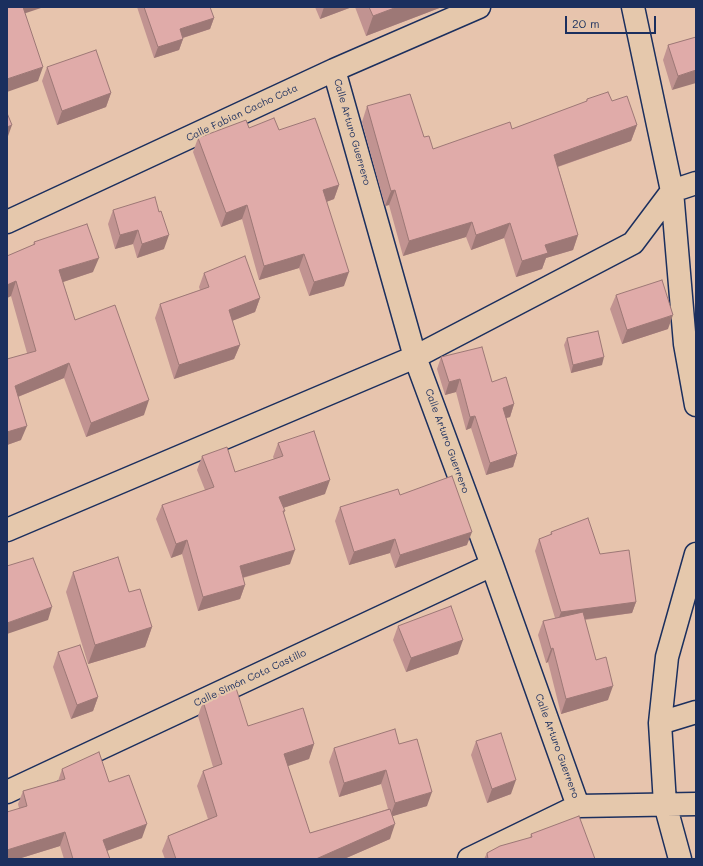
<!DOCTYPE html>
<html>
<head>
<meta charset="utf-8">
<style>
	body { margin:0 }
	#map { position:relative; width:703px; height:866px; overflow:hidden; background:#e7c4ad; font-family:Mali,sans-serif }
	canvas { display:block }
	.frame { position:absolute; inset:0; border:8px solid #1b2f5e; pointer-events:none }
	.scale { position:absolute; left:565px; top:16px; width:91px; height:18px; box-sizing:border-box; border:2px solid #1b2f5e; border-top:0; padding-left:5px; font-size:12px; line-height:14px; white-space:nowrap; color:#1b2f5e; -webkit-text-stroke:3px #e5c8ac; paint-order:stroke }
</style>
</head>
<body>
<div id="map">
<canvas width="703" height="866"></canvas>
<div class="frame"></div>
<div class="scale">20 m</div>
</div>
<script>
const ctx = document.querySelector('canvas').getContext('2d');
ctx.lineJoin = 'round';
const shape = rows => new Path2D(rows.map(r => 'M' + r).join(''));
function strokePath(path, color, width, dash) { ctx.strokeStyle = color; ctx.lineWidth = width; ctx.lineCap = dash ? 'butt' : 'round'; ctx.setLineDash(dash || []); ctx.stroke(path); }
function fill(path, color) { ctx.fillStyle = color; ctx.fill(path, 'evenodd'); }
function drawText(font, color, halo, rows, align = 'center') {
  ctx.font = font + ' Mali,sans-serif'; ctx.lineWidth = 4; ctx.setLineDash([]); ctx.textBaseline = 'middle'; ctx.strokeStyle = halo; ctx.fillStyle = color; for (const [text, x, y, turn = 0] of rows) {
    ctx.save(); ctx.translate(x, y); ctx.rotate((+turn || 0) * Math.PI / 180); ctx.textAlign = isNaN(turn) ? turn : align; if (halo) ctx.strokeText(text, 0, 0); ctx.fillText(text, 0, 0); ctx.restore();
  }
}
const street = shape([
	[633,7,672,191,685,344,696,405],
	[334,70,415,357,492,565,578,806],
	[7,222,334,70,479,7],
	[7,530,415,357,633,243,672,191,696,183],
	[660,723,696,712],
	[7,792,492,565],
	[469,859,578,806,696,804],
	[680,859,665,804,660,723,667,657,696,554]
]);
const wall = shape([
	[137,7,210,7,214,18,210,29,183,38,183,39,179,50,154,58],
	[315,7,352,7,320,19],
	[355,7,442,7,366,36],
	[696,37,672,90,663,60,668,45],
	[47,67,111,93,106,107,57,125,42,81],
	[587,99,612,101,637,125,631,141,558,167,578,235,573,250,546,258,542,269,516,277,504,238,471,250,466,237,403,256,389,205,385,206,362,122,367,106,424,137,433,149,512,129,586,102],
	[249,128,279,130,339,185,334,199,326,202,344,286,309,296,299,268,259,280,242,219,221,227,193,152,198,138],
	[113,210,159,212,164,249,137,258,133,244,115,249,108,224],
	[34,242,93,272,63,282,75,320,144,415,86,437,64,378,18,397,21,440,7,445,27,353,11,296,7,298,7,256,33,245],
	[204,273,260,298,255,312,232,321,240,345,234,359,174,379,155,318,160,304,200,290,199,287],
	[616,295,668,329,622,344,610,309],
	[567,338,602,365,571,373,564,345],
	[441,357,492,382,514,404,510,417,506,418,517,454,513,467,486,475,471,428,466,430,456,392,445,395,437,369],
	[278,443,325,494,283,508,285,511,284,513,290,564,243,578,245,585,240,599,198,611,182,554,171,558,156,519,162,505,205,490,197,470,202,456,235,472,274,459,273,457],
	[400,495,467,545,395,568,390,553,349,565,335,521,340,507],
	[551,532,600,554,636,602,632,613,585,620,596,660,608,700,561,714,548,662,546,663,538,635,543,621,555,618,535,551,539,539,550,535],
	[73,572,129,592,152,627,145,647,88,664,66,592],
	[398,626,458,654,406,672,393,640],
	[58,652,98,697,93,711,71,719,53,667],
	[203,701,248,726,314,744,309,759,288,766,310,833,388,809,381,784,339,797,329,762,334,748,399,744,427,806,392,816,390,839,344,859,165,859,162,851,168,836,208,819,197,786,203,771,213,767,198,716],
	[476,741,511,794,487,803,471,755],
	[62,769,109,782,142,838,107,851,110,859,64,859,60,846,18,859,7,859,19,808,18,804,23,791,58,781],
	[531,834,595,859,484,859,487,853,530,838]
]);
const shadedWall = shape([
	[20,7,44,7,17,16],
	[324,7,352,7,320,19],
	[397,7,442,7,366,36,373,16],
	[214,18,210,29,176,40,180,29],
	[183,39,179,50,154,58,158,47],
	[43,67,38,81,7,92,7,79],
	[696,70,696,83,672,90,678,76],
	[111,93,106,107,57,125,62,111],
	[12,125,7,139,7,127],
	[637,125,631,141,548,170,554,155],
	[339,185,334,199,318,205,323,190],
	[395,190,389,205,385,206,391,191],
	[247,205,242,219,221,227,226,213],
	[472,222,466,237,403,256,409,241],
	[510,223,504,238,471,250,476,235],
	[138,230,133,244,115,249,120,235],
	[169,235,164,249,137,258,142,244],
	[578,235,573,250,546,258,542,269,516,277,522,261,545,245],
	[304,254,299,268,259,280,264,266],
	[99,258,93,272,54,285,59,270],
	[349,272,344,286,309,296,314,282],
	[16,281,11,296,7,298,7,285],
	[260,298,255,312,224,324,229,310],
	[673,315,668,329,622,344,627,330],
	[240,345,234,359,174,379,179,365],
	[604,357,602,365,571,373,573,365],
	[69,363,64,378,10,400,15,386],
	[460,379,456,392,445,395,449,382],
	[149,400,144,415,86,437,91,423],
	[514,404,510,417,498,420,503,408],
	[475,416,471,428,466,430,470,417],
	[27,426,21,440,7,445,7,432],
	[517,454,513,467,486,475,490,463],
	[330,480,325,494,274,511,279,497],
	[472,532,467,545,395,568,400,555],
	[395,539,390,553,349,565,354,552],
	[187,540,182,554,171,558,176,544],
	[295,550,290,564,234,580,240,566],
	[245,585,240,599,198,611,203,597],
	[636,602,632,613,557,623,561,612],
	[52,607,48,620,7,634,7,623],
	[152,627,145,647,88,664,95,645],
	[463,640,458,654,406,672,411,658],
	[553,648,548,662,546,663,551,649],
	[613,686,608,700,561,714,566,699],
	[98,697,93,711,71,719,77,705],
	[314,744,309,759,279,769,284,754],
	[386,770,381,784,339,797,344,783],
	[516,780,511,794,487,803,492,789],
	[432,792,427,806,390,817,395,803],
	[147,824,142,838,98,854,103,840],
	[395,824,390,839,344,859,316,859],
	[65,832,60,846,18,859,7,859,7,850]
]);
const building = shape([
	[7,7,23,7,43,67,7,79,7,7],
	[144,7,210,7,214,18,180,29,183,39,158,47,144,7],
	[369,7,397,7,373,16,369,7],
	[696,37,696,70,678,76,668,45,696,37],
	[96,50,111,93,62,111,47,67,96,50],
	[608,92,612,101,627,96,637,125,554,155,578,235,545,245,548,253,522,261,510,223,476,235,472,222,409,241,395,190,391,191,367,106,410,94,424,137,429,136,433,149,510,122,512,129,587,101,587,99,608,92],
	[7,113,12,125,7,127,7,113],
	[274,118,279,130,315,118,339,185,323,190,349,272,314,282,304,254,264,266,247,205,226,213,198,138,246,120,249,128,274,118],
	[155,197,159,212,161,211,169,235,142,244,138,230,120,235,113,210,155,197],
	[87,224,99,258,59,270,75,320,115,305,149,400,91,423,69,363,15,386,27,426,7,432,7,359,36,351,16,281,7,285,7,256,35,244,34,242,87,224],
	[245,256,260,298,229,310,240,345,179,365,160,304,209,287,204,273,245,256],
	[662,280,673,315,627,330,616,295,662,280],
	[598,331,604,357,573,365,567,338,598,331],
	[482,347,492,382,506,377,514,404,503,408,517,454,490,463,475,416,470,417,460,379,449,382,441,357,482,347],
	[314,431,330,480,279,497,285,511,283,511,295,550,240,566,245,585,203,597,187,540,176,544,162,505,214,487,202,456,227,447,235,472,283,456,278,443,314,431],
	[452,476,472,532,400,555,395,539,354,552,340,507,398,489,400,495,452,476],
	[588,518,600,554,629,550,636,602,561,612,539,539,552,534,551,532,588,518],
	[118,557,129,592,140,589,152,627,95,645,73,572,118,557],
	[33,558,52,607,7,623,7,566,33,558],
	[451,606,463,640,411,658,398,626,451,606],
	[583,612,596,660,606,657,613,686,566,699,553,648,551,649,543,621,583,612],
	[80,645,98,697,77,705,58,652,80,645],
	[236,688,248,726,303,708,314,744,284,754,310,833,390,809,395,824,316,859,176,859,168,836,217,816,203,771,222,764,203,701,219,694,236,688],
	[395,729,399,744,417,739,432,792,395,803,386,770,344,783,334,748,395,729],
	[501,733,516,780,492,789,476,741,501,733],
	[99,752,109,782,129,775,147,824,103,840,110,859,73,859,65,832,7,850,7,812,27,806,23,791,65,779,62,769,99,752],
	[579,816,595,859,488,859,487,853,500,846,532,837,531,834,579,816]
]);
const streetNames = [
	["Calle Fabian Cacho Cota",242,113,-25],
	["Calle Arturo Guerrero",352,132,74],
	["Calle Arturo Guerrero",447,441,70],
	["Calle Simón Cota Castillo",250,678,-25],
	["Calle Arturo Guerrero",557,746,70]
];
strokePath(street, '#1b2f5e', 25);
strokePath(street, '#e5c8ac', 22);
fill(wall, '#c19391');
fill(shadedWall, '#9d7876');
fill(building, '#e0aba9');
strokePath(building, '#9d7876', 1);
drawText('10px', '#1b2f5e', '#e5c8ac', streetNames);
</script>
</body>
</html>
